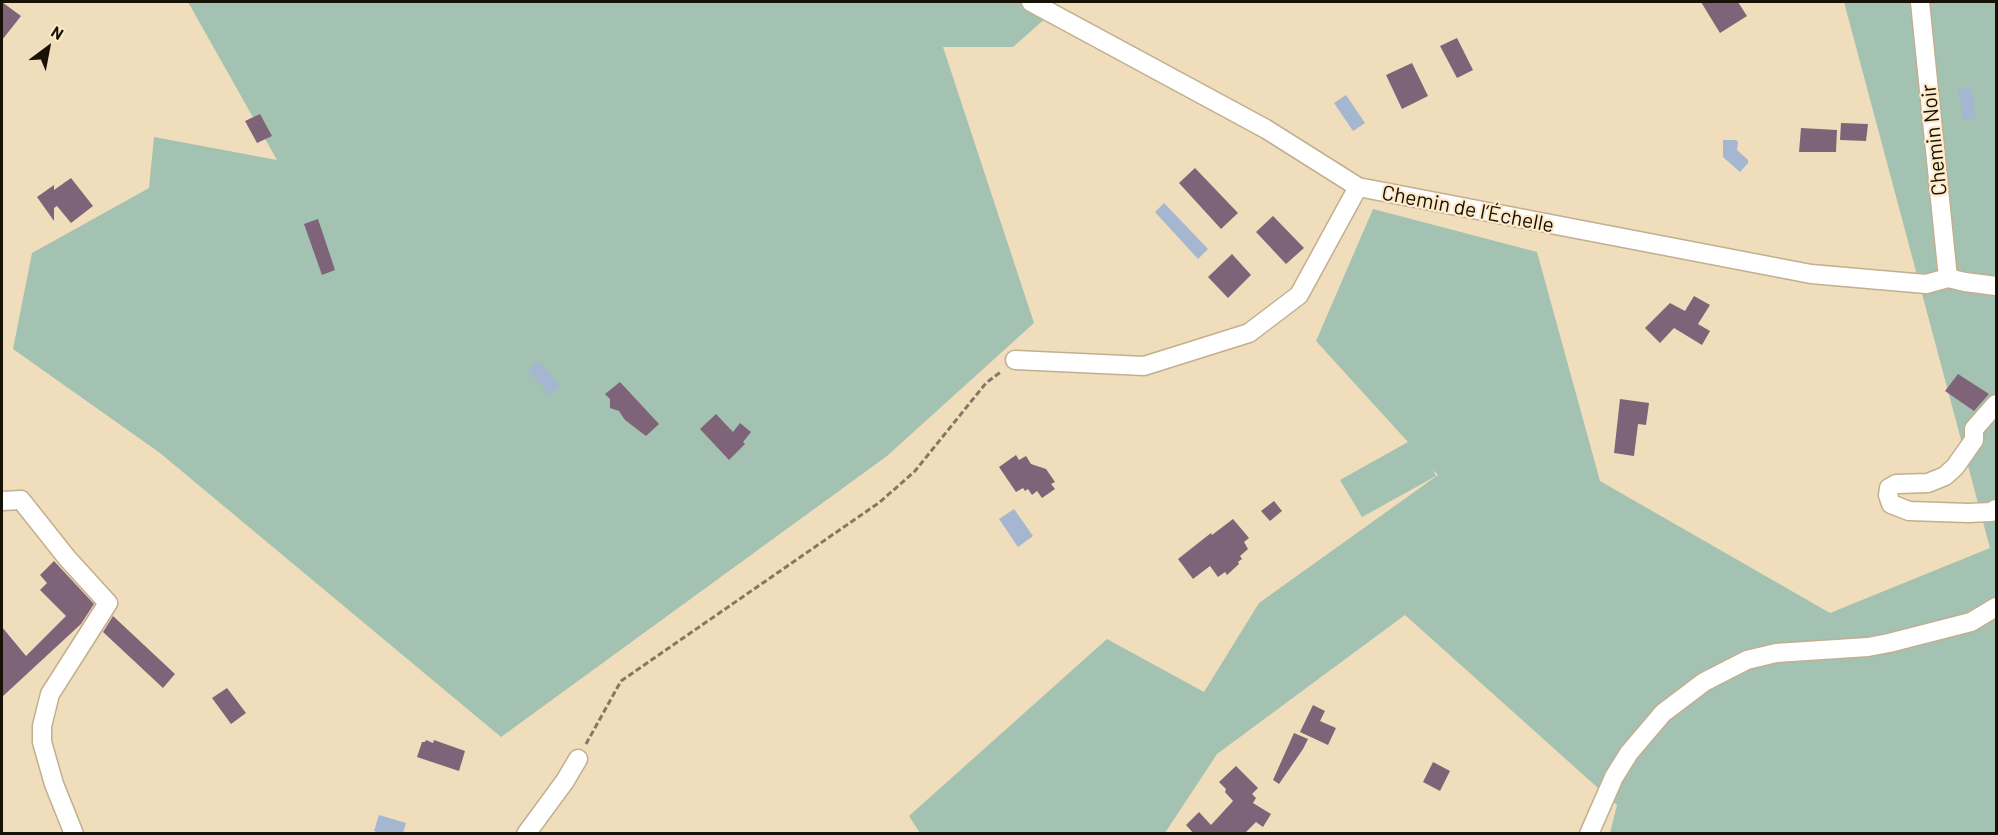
<!DOCTYPE html>
<html>
<head>
<meta charset="utf-8">
<style>
	body { margin:0 }
	#map { position:relative; width:1998px; height:835px; overflow:hidden; background:#f0ddbc; font-family:Barlow,sans-serif }
	canvas { display:block }
	.frame { position:absolute; inset:0; border:3px solid #171106; pointer-events:none }
	.north { position:absolute; left:18px; top:18px; width:60px; height:60px; -webkit-text-stroke:4px #feeac9; paint-order:stroke; rotate:32deg; font-size:16px; font-weight:700; line-height:24px; text-align:center; color:#171106 }
	.north::after { content:''; display:block; margin:auto; width:21px; height:27px; background:#171106; clip-path:polygon(50% 0,100% 100%,50% 72%,0 100%) }
</style>
</head>
<body>
<div id="map">
<canvas width="1998" height="835"></canvas>
<div class="frame"></div>
<div class="north">N</div>
</div>
<script>
const ctx = document.querySelector('canvas').getContext('2d');
ctx.lineJoin = 'round';
function fill(path, color) { ctx.fillStyle = color; ctx.fill(path, 'evenodd'); }
const shape = rows => new Path2D(rows.map(r => 'M' + r).join(''));
function strokePath(path, color, width, dash) { ctx.strokeStyle = color; ctx.lineWidth = width; ctx.lineCap = dash ? 'butt' : 'round'; ctx.setLineDash(dash || []); ctx.stroke(path); }
function drawText(font, color, halo, rows, align = 'center') {
  ctx.font = font + ' Barlow,sans-serif'; ctx.lineWidth = 4.5; ctx.setLineDash([]); ctx.textBaseline = 'middle'; ctx.strokeStyle = halo; ctx.fillStyle = color; for (const [text, x, y, turn = 0] of rows) {
    ctx.save(); ctx.translate(x, y); ctx.rotate((+turn || 0) * Math.PI / 180); ctx.textAlign = isNaN(turn) ? turn : align; if (halo) ctx.strokeText(text, 0, 0); ctx.fillText(text, 0, 0); ctx.restore();
  }
}
const green = shape([
	[188,2,1038,2,1055,10,1013,47,943,47,1034,323,887,456,501,737,160,453,13,349,32,253,149,188,154,137,277,160],
	[1844,2,1996,2,1996,833,1610,833,1617,805,1405,615,1217,754,1165,833,920,833,909,816,1107,639,1204,692,1259,603,1438,475,1433,470,1436,476,1362,517,1340,480,1408,442,1316,341,1373,209,1537,252,1600,481,1830,613,1990,548]
]);
const water = shape([
	[1971,87,1976,118,1963,120,1958,89],
	[1346,95,1365,123,1353,131,1334,103],
	[1723,140,1736,140,1738,142,1737,150,1748,160,1748,163,1740,172,1723,157],
	[1164,203,1208,249,1198,259,1155,212],
	[539,361,560,386,550,395,528,370],
	[1014,509,1033,536,1018,547,999,519],
	[379,815,406,823,403,833,381,833,374,831]
]);
const building = shape([
	[2,2,21,16,2,40],
	[1701,2,1738,2,1747,16,1720,33],
	[1457,38,1473,70,1457,78,1440,46],
	[1412,63,1428,96,1402,109,1386,75],
	[260,114,272,136,257,143,245,121],
	[1841,123,1868,124,1866,141,1840,140],
	[1801,128,1837,130,1836,152,1799,152],
	[1195,168,1238,213,1221,229,1179,183],
	[71,178,93,206,71,223,57,206,54,208,54,221,37,197,54,185,54,190],
	[1273,216,1304,248,1286,264,1256,232],
	[318,219,335,270,322,275,304,224],
	[1232,254,1251,275,1228,298,1208,277],
	[1694,296,1710,305,1698,324,1710,331,1702,345,1674,328,1660,343,1645,328,1670,303,1685,311],
	[1958,374,1989,394,1974,411,1945,391],
	[620,382,659,424,646,436,625,420,619,411,610,408,610,399,605,394],
	[1620,399,1649,403,1646,425,1638,424,1634,456,1614,453],
	[716,414,733,432,740,423,751,432,743,442,745,444,729,460,700,429],
	[1016,455,1019,460,1026,456,1031,464,1046,469,1055,482,1051,484,1055,489,1042,498,1037,491,1032,495,1028,489,1025,491,1023,488,1016,492,999,467],
	[1274,501,1282,511,1270,521,1261,511],
	[1233,519,1249,538,1244,542,1248,549,1240,556,1242,559,1238,562,1239,564,1227,575,1225,572,1218,577,1210,566,1193,579,1178,559,1211,533,1212,535],
	[54,561,94,604,81,624,2,697,2,627,26,656,66,616,40,590,47,583,40,575],
	[113,616,175,674,163,688,103,632],
	[227,688,246,713,231,724,212,698],
	[1313,705,1325,711,1320,721,1336,728,1328,745,1300,732],
	[1294,733,1308,739,1303,749,1279,784,1273,780],
	[426,740,433,743,434,740,465,751,459,771,417,757,422,742,425,742],
	[1433,762,1450,771,1440,791,1423,782],
	[1236,766,1258,788,1252,794,1256,798,1253,803,1271,814,1263,827,1256,822,1244,834,1194,834,1186,825,1199,812,1211,825,1233,801,1225,792,1226,789,1219,782]
]);
const path = shape([
	[586,744,621,681,880,502,915,471,986,383,1002,371]
]);
const street = shape([
	[1031,2,1266,129,1358,187,1811,274,1926,284,1948,278,1965,282,1996,286],
	[1920,2,1948,278],
	[1015,360,1144,366,1249,333,1299,295,1358,187],
	[1996,404,1974,429,1974,440,1955,467,1945,476,1928,483,1896,484,1889,488,1888,495,1891,504,1909,511,1968,513,1991,512,1996,509],
	[2,501,21,500,67,558,108,603,50,694,42,726,42,742,54,784,74,834],
	[526,834,565,781,578,759],
	[1589,834,1614,777,1629,753,1663,713,1704,682,1747,660,1776,653,1868,647,1889,643,1971,622,1996,607]
]);
const streetNames = [
	["Chemin Noir",1934,140,-96],
	["Chemin de l’Échelle",1468,209,11]
];
fill(green, '#a3c2b2');
fill(water, '#a4b6d0');
fill(building, '#7f6378');
strokePath(street, '#c2af90', 21);
strokePath(path, '#847862', 3, [6, 3]);
strokePath(street, '#fff', 18);
drawText('21px', '#171106', '#feeac9', streetNames);
</script>
</body>
</html>
